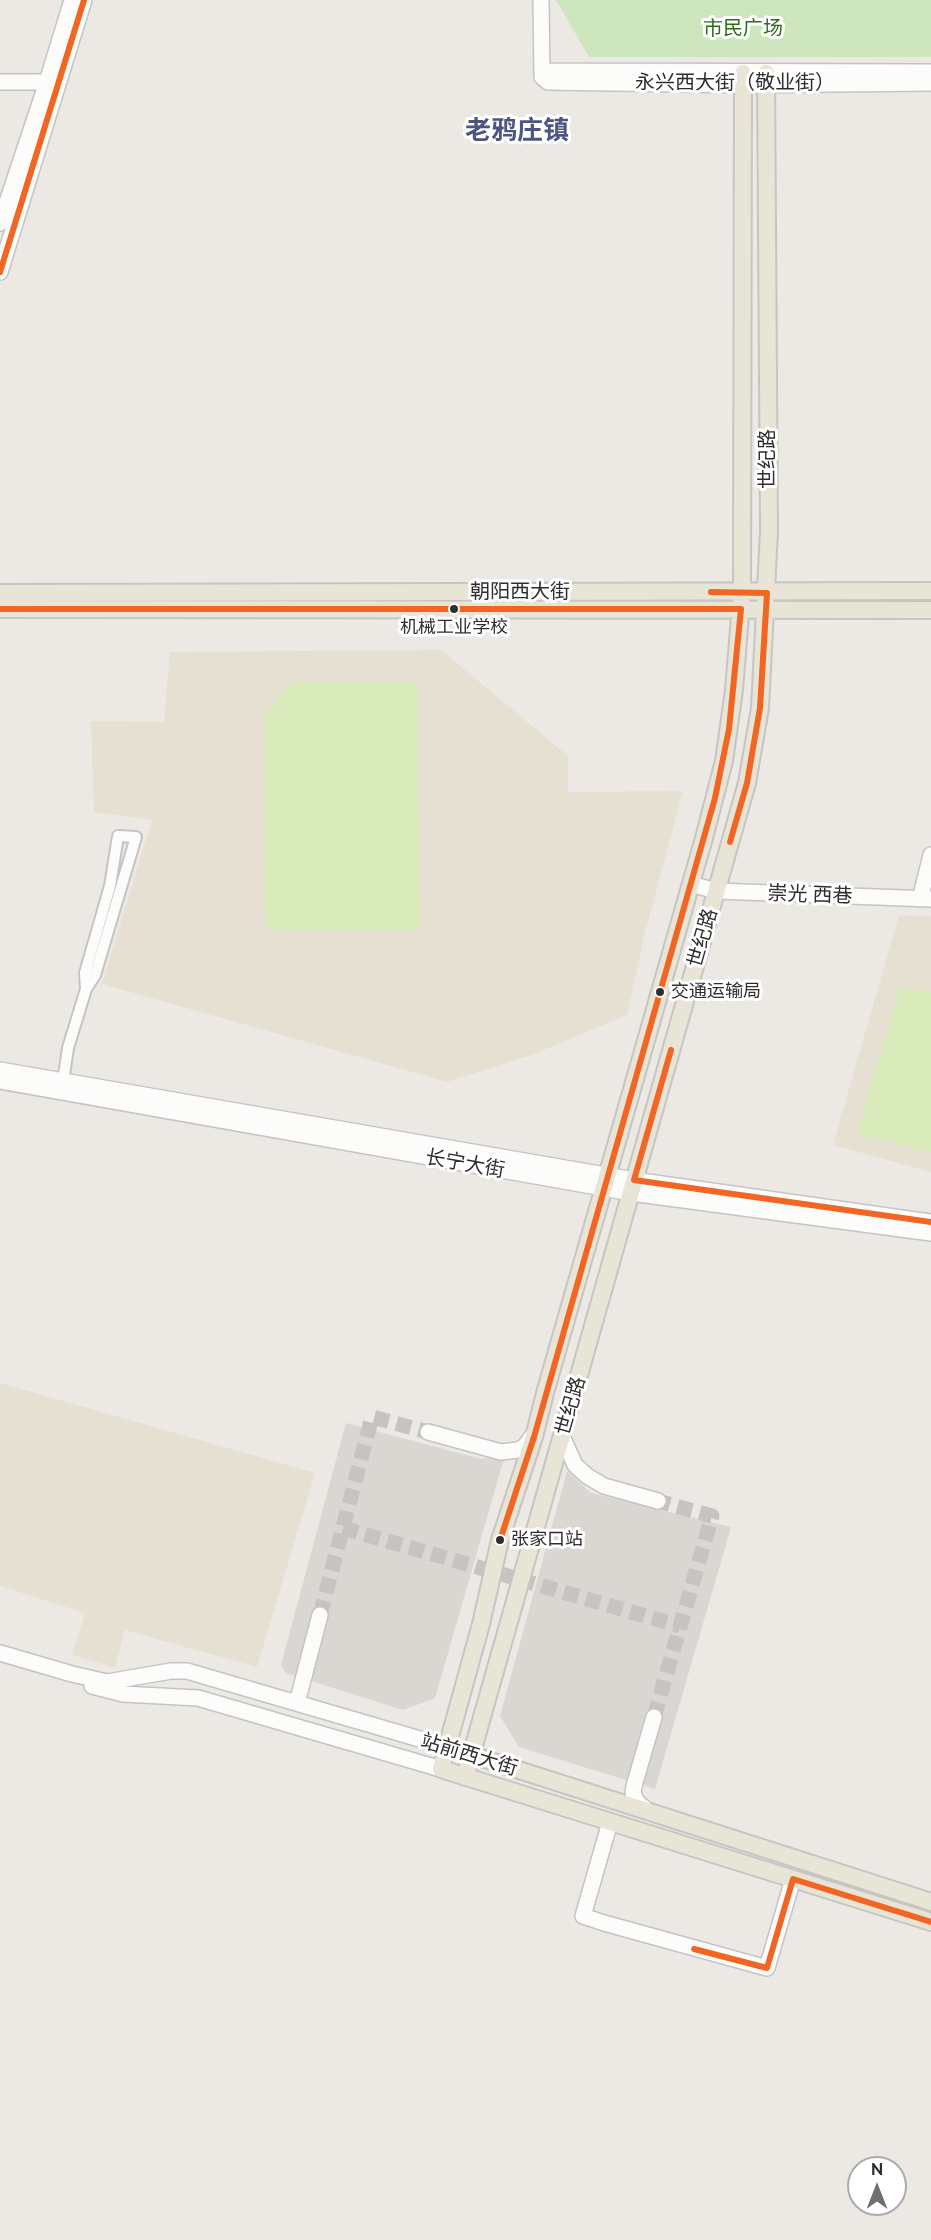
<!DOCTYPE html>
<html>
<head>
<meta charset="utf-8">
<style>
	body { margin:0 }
	#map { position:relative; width:931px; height:2240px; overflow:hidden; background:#ece8e4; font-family:Raleway,sans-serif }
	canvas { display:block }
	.north { position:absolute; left:847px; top:2156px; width:60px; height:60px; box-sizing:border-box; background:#fff; border:2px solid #ababab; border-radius:50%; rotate:0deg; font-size:16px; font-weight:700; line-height:24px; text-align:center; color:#2e2e2e }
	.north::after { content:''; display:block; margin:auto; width:21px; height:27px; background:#706f6e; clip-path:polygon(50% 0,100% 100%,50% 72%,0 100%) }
</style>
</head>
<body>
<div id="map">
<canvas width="931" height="2240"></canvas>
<div class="north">N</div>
</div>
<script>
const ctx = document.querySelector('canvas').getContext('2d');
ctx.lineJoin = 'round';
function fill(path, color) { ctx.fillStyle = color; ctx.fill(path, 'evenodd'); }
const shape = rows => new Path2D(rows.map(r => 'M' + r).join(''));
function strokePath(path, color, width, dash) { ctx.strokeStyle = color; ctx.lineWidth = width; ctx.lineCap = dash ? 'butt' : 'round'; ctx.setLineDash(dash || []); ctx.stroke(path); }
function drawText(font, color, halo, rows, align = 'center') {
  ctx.font = font + ' Raleway,"Noto Sans SC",sans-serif'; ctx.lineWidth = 6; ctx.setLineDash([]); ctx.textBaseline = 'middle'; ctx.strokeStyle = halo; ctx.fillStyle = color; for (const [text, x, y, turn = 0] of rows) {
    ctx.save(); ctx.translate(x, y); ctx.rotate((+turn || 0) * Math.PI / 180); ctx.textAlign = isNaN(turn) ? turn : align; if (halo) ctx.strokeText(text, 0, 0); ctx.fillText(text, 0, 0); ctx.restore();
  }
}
const education = shape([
	[441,650,568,756,568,792,683,791,645,933,627,1015,534,1054,447,1082,102,984,152,820,94,812,91,721,164,722,170,652],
	[899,915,931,916,931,1172,833,1145],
	[0,1383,315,1473,257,1667,125,1630,115,1668,72,1655,85,1613,0,1586]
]);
const green = shape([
	[556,0,931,0,931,57,589,57]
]);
const pitch = shape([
	[293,682,418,682,419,929,265,929,264,715],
	[900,987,931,992,931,1152,857,1134]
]);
const plaza = shape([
	[346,1423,481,1459,505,1455,435,1698,403,1710,286,1673,281,1665],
	[567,1471,591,1493,731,1527,655,1789,519,1747,500,1716]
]);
const secondaryTunnel = shape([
	[343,1528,680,1626],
	[320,1615,372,1417,428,1432],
	[654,1717,712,1516,658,1501]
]);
const street = shape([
	[63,1082,68,1048,86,989,85,973,110,886,118,836,136,837,95,975,86,989]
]);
const secondary = shape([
	[541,0,542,77],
	[549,71,931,72],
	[542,77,548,82,743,85,931,83],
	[0,82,47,82],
	[0,223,47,82,72,0],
	[0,272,84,0],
	[691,884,716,891,931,899],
	[920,899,931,855],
	[0,1070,634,1180,931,1222],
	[0,1081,631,1193,931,1233],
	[428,1432,501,1452,518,1450,525,1446,534,1434],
	[562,1436,575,1465,587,1476,604,1486,658,1501],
	[0,1653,72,1674,107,1682,171,1671,187,1671,447,1747],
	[92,1686,123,1694,198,1698,441,1769],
	[297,1703,320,1615],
	[648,1811,637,1802,633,1793,634,1786,654,1717],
	[610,1822,583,1916,604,1923,767,1968,793,1879]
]);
const primary = shape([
	[743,73,742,592,734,690,724,761,704,838,545,1393,534,1437,500,1540,481,1624,441,1769,931,1922],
	[0,593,931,591],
	[0,609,931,610],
	[447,1747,931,1902],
	[465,1777,747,783,760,708,769,531,766,73]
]);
const bus1 = shape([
	[0,272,84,0],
	[711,592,767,593,760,708,747,783,730,842],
	[0,609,741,609,729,729,715,798,534,1437,500,1540],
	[671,1050,634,1180,931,1222],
	[694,1949,767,1968,793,1879,931,1922]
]);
const markers = [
	[454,609,5,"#2e2e2e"],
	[660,992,5,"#2e2e2e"],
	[500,1540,5,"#2e2e2e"]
];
const busNames = [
	["机械工业学校",454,628,"center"],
	["交通运输局",671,992],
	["张家口站",511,1540]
];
const parkNames = [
	["市民广场",743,29]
];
const streetNames = [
	["永兴西大街（敬业街）",735,83],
	["世纪路",768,459,-90],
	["朝阳西大街",520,592],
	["崇光 西巷",810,895,2],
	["世纪路",703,938,-74],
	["长宁大街",465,1164,10],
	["世纪路",571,1406,-74],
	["站前西大街",469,1755,17]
];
const districtNames = [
	["老鸦庄镇",517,131]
];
fill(education, '#e6e0d3');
fill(green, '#cee6be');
fill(pitch, '#d9eabb');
fill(plaza, '#dad6d2');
strokePath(secondaryTunnel, '#c6c3c0', 15, [15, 8]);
strokePath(street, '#c5c4c5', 14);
strokePath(secondary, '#c5c4c5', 18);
strokePath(primary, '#c6c5c4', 20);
strokePath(street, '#fcfcfb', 10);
strokePath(secondary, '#fcfcfb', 15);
strokePath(primary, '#e8e4d6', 16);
strokePath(bus1, '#f26522', 6);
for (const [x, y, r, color] of markers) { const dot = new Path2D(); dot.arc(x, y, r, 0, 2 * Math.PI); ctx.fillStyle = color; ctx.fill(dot); strokePath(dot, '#fff', 2); }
drawText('18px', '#2e2e2e', '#fff', busNames, 'left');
drawText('20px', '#2c6e1b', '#fff', parkNames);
drawText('20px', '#2e2e2e', '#fff', streetNames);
drawText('bold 26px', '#4d5680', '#fff', districtNames);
</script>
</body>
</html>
